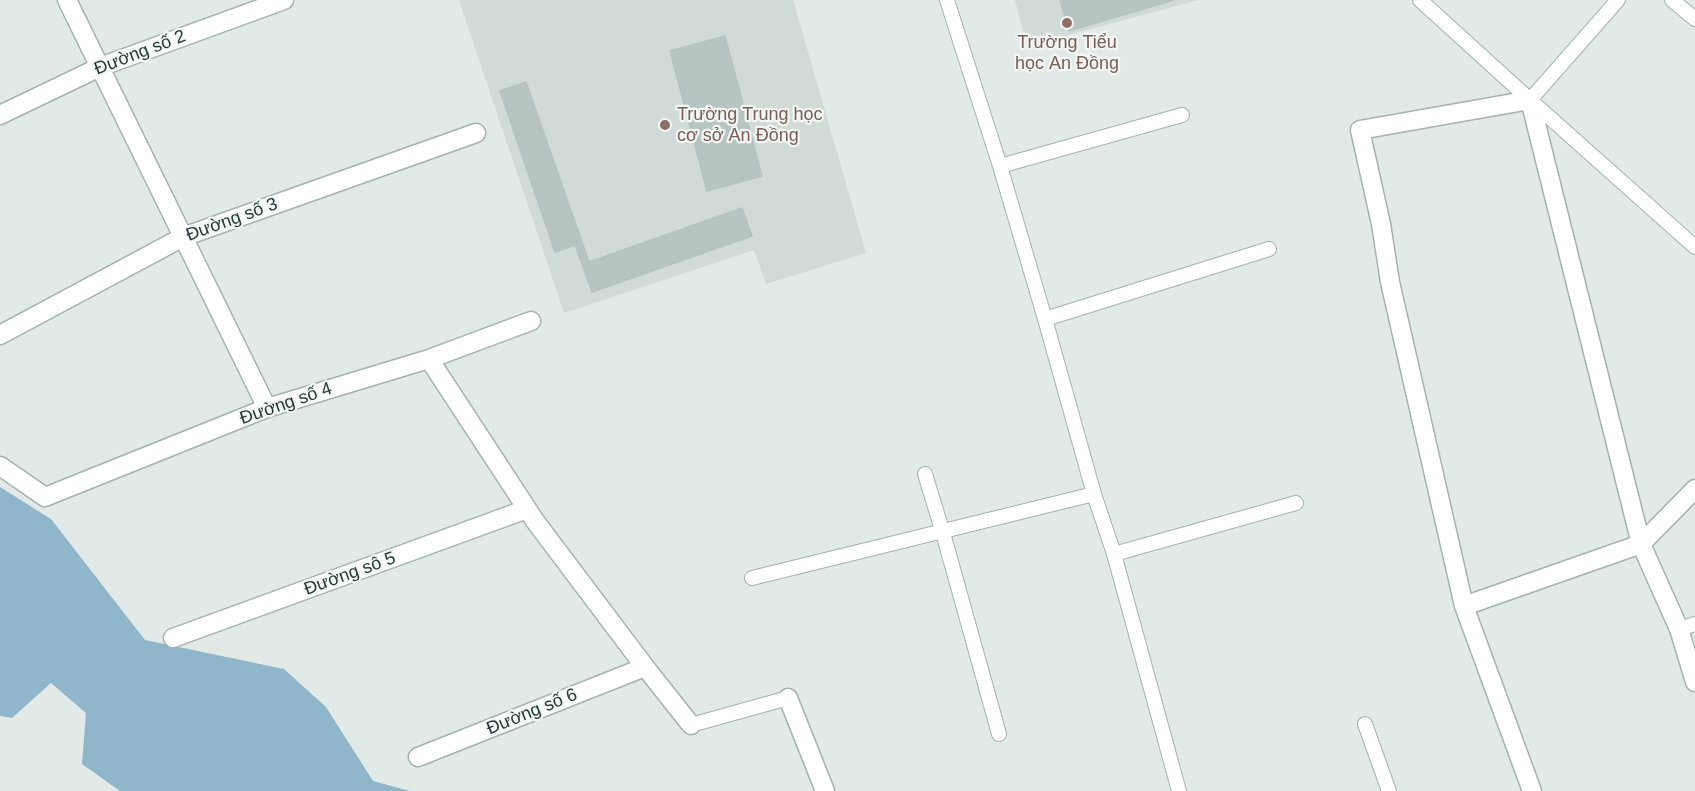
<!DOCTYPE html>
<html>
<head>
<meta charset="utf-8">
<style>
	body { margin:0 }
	canvas { display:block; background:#e2eae8 }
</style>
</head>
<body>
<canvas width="1695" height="791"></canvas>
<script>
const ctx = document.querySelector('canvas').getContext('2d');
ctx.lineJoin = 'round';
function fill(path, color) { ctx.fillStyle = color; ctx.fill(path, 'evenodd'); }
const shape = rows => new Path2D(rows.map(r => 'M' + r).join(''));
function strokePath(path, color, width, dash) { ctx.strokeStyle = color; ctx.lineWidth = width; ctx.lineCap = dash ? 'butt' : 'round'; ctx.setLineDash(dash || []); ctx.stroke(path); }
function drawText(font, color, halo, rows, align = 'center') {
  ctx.font = font + ' Helvetica,sans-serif'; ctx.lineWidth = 4.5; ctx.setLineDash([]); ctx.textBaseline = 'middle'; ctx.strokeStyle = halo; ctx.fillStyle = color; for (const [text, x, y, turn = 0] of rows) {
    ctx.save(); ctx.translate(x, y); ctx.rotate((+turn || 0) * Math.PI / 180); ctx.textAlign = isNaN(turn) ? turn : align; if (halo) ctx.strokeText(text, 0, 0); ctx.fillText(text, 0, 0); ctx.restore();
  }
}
const built = shape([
	[459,0,793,0,866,253,766,284,754,250,564,313],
	[1015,0,1199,0,1027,46]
]);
const water = shape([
	[0,487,51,519,145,640,284,669,326,707,373,781,410,791,120,791,82,764,86,713,51,683,12,718,0,716]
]);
const building = shape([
	[1060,0,1174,0,1069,31,1060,0],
	[725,36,762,176,707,191,670,51,725,36],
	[526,82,589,262,742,208,752,236,592,292,575,245,555,252,500,91,526,82]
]);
const lane = shape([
	[947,0,1000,166,1045,319,1094,494,1114,554,1179,791],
	[1420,0,1530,100],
	[1618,0,1530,100,1695,247],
	[1672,0,1695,19],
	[1000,166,1182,115],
	[1045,319,1269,249],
	[925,474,943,533,999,734],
	[1114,554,1296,503],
	[752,578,1094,494],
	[1679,629,1695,624],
	[1365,724,1389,791],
	[691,725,788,698]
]);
const street = shape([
	[67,0,267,408],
	[0,115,100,67,284,0],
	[0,335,183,237,476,133],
	[429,359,535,521,645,667,691,725],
	[0,466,45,497,267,408,429,359,531,321],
	[1695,489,1641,544,1679,629,1695,682],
	[1464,606,1641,544,1530,100,1360,130,1381,224,1390,282,1464,606,1532,791],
	[173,638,527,509],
	[788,698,825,791],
	[418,757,645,667]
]);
const markers = [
	[1067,23,6,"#8d6e63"],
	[665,125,6,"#8d6e63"]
];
const educationNames = [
	["Trường Tiểu",1067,43],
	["học An Đồng",1067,64],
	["Trường Trung học",677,115,"left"],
	["cơ sở An Đồng",677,136,"left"]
];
const streetNames = [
	["Đường số 2",140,53,-21],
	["Đường số 3",232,220,-20],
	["Đường số 4",286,404,-19],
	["Đường sô 5",350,574,-20],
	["Đường số 6",532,712,-22]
];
fill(built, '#d0dad7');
fill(water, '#8fb6ca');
fill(building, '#b7c5c2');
strokePath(building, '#b5c3c0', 1.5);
strokePath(lane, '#a5b2b0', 16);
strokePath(street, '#a5b2b0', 21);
strokePath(lane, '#fff', 14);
strokePath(street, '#fff', 18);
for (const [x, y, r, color] of markers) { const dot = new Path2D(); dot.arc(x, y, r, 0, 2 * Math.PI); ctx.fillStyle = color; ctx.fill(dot); strokePath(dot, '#f2f7f6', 2); }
drawText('18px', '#785e54', '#f2f7f6', educationNames);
drawText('18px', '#243a38', '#f2f7f6', streetNames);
</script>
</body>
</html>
